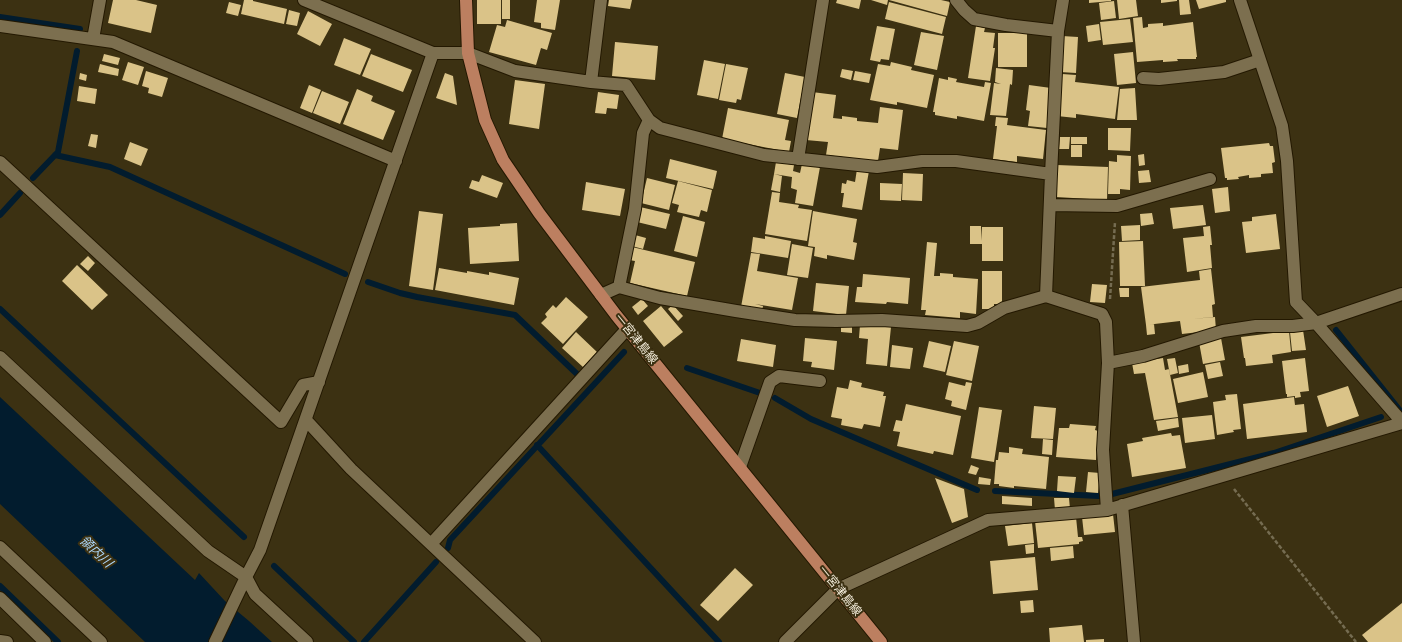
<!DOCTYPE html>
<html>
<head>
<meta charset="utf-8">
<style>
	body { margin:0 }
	canvas { display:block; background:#3c3112 }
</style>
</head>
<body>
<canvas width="1402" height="642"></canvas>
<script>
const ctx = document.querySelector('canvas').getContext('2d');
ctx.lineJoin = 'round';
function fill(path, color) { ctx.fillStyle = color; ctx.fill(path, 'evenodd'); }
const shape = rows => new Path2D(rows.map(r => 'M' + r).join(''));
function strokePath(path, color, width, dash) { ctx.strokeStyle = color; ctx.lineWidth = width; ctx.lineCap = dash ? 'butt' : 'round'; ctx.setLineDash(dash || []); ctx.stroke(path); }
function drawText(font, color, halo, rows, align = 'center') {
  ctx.font = font + ' Quicksand,"Noto Sans JP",sans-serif'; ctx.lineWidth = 4; ctx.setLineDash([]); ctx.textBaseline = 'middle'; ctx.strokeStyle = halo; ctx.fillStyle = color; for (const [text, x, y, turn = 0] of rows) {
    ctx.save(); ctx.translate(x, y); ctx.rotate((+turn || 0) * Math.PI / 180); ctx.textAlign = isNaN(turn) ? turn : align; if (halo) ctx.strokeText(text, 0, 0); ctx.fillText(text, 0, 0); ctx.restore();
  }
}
const water = shape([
	[0,397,195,580,199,573,225,601,249,621,272,642,145,642,0,504]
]);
const stream = shape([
	[0,17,80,29],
	[55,155,110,167,345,274],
	[33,178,58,152,77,51],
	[0,215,20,193],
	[368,282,400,293,417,297,515,315,577,374],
	[0,309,244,537],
	[1336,330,1402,413],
	[687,368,760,393],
	[775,398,811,419,977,490],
	[537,445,719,642],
	[995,491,1099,496],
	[1112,494,1274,453,1381,417],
	[448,548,450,540,624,352],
	[274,566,354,642],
	[0,586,58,642],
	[364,642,436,562]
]);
const building = shape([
	[113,0,136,0,157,5,151,33,108,23],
	[244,0,253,0,253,1,287,9,284,24,241,14],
	[477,0,501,0,501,24,477,24],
	[502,0,510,0,510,19,502,19],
	[537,0,560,0,555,30,541,28,541,23,534,22],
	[609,0,632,0,630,9,608,6],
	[837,0,861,0,859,9,836,3],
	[871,0,888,0,887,5],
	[889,0,941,0,950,2,947,16],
	[1089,0,1111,0,1111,1,1089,3],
	[1117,0,1136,0,1138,16,1119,19],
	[1161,0,1177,0,1177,1,1161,3],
	[1179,0,1189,0,1191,14,1180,15],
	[1196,0,1226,0,1226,2,1199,9],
	[1114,1,1116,18,1101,20,1099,3],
	[229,2,241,5,238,16,226,13],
	[889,2,946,17,942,34,885,19],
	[289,10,300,13,297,26,286,24],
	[308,11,332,24,320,46,297,34],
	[1142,17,1143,28,1148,27,1148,24,1163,23,1163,26,1193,22,1197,57,1196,57,1196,59,1177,59,1178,61,1163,62,1163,60,1137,62,1133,18],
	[1130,19,1133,42,1103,45,1100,22],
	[507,20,552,33,547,50,541,48,536,65,489,52,497,25,505,27],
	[1099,24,1101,40,1088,42,1086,26],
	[877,26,895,29,889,60,881,59,880,62,870,60],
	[976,26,985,28,984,32,995,33,993,48,995,48,990,81,968,78],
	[921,32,944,36,937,70,914,65],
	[998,33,1027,33,1027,67,998,67],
	[1062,36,1078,37,1076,73,1060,72],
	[344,38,371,49,360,75,334,65],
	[615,42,658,46,655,80,612,76],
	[1133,52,1136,83,1117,85,1114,54],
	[104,54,120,58,118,65,102,61],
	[371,54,412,70,403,92,362,76],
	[704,60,725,64,718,99,697,95],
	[128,62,144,67,138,85,122,80],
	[891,62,912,67,911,70,934,75,927,108,897,102,897,105,870,100,878,64,890,66],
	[100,64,119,69,118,76,98,72],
	[726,64,748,68,741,100,737,99,736,103,719,100],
	[996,68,1013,70,1012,85,1010,84,1006,116,990,115,994,83,1001,84,995,82],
	[842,69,853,71,851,80,840,77],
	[146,71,168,78,162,97,148,93,149,88,142,86],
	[855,71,871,74,869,83,853,80],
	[80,73,87,75,86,81,79,79],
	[445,73,453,76,457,105,436,98],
	[785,73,805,77,797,118,777,114],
	[1062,74,1076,75,1075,82,1119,87,1115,119,1076,114,1076,118,1057,116],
	[948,77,957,79,956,82,984,87,985,82,991,83,984,121,957,116,957,119,935,115,935,112,933,112,939,78,948,80],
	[515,80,545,84,539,129,509,124],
	[309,85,321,90,312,113,300,108],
	[1029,85,1051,88,1047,128,1028,126,1030,111,1026,110],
	[79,86,97,89,95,104,77,101],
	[1135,88,1137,120,1117,120,1120,89],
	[357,89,373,96,371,101,395,111,383,140,343,124],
	[322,91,349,102,340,124,313,113],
	[598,92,619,95,617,109,607,108,606,114,595,113],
	[812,92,836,95,833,118,842,119,842,116,857,118,857,121,878,123,880,107,903,110,898,150,880,148,878,161,826,155,828,142,806,140],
	[728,108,789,120,785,140,791,141,789,152,722,139],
	[996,117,1008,118,1007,125,1046,130,1043,159,1017,156,1017,162,993,159,997,126,995,126],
	[1108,128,1131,128,1130,151,1108,150],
	[91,134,98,135,96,148,88,146],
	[1060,137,1070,137,1069,149,1059,149],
	[1071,137,1087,137,1087,144,1071,144],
	[130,142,148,149,141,166,124,159],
	[1269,143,1270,146,1273,146,1275,162,1272,163,1273,173,1261,174,1261,177,1249,178,1249,175,1238,177,1239,179,1227,180,1227,178,1225,178,1221,148],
	[1071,145,1082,145,1082,157,1071,157],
	[1144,154,1145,165,1139,166,1138,155],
	[1117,155,1131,156,1130,190,1120,189,1120,194,1108,194,1109,161,1117,162],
	[670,159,717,171,713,189,666,178],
	[776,162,794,165,793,171,800,173,802,164,820,167,813,206,795,203,797,190,791,188,792,177,774,174],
	[1057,165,1108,167,1107,200,1056,197],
	[857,169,869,171,862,210,842,207,844,193,841,193,842,183,846,184,847,180,855,182],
	[1149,170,1151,182,1139,183,1138,171],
	[903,173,923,174,922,201,902,200],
	[774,174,782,176,780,192,771,190],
	[482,175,503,183,497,198,469,188,472,180,479,182],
	[647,178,675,185,669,210,641,203],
	[678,181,712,190,707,212,701,210,699,217,677,212,679,205,672,203],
	[586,182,625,189,620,216,582,210],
	[880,183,902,184,901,201,880,200],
	[1228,187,1230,211,1215,213,1212,189],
	[772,192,780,193,779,202,799,205,798,208,812,210,807,241,765,234],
	[1203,205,1206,225,1173,229,1170,208],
	[640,207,670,214,666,229,637,222],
	[419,211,443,214,433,290,409,286],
	[813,211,857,219,853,242,857,243,854,260,827,255,827,259,814,256,815,247,808,246],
	[1152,213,1154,224,1141,226,1140,214],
	[1276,214,1280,249,1246,253,1242,222,1252,221,1252,217],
	[683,216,705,222,697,257,674,251],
	[517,223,519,261,470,264,468,228,500,226,500,224],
	[1140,225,1140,240,1122,241,1121,226],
	[970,226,981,226,981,241,982,227,1003,227,1003,261,982,261,982,244,970,244],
	[1210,226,1212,245,1210,245,1212,268,1187,272,1183,238,1204,236,1203,227],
	[635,235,646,238,643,249,632,246],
	[765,236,791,241,788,258,751,252,753,237,765,239],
	[1143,241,1145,286,1120,286,1119,242],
	[927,242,937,243,934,276,940,276,940,273,953,274,953,277,978,279,976,314,960,312,960,318,925,315,926,310,921,310],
	[792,244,813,248,808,278,787,275],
	[632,247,695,262,687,296,630,283,635,261,629,260],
	[751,253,760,254,757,271,798,278,792,310,755,304,763,306,762,311,741,307],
	[88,256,95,263,88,271,80,264],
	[77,265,108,295,92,310,62,281],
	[439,268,467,273,467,271,489,275,489,272,519,278,514,305,435,290],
	[1211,269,1215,304,1212,305,1213,317,1192,319,1215,317,1216,330,1182,334,1180,321,1146,325,1141,287,1200,280,1199,271],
	[982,271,1002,271,1002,304,994,304,994,309,982,309],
	[863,274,910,278,908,304,887,302,886,304,855,302,857,287,862,287],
	[816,283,849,286,846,315,813,311],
	[1092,284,1107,285,1105,303,1090,302],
	[1119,288,1129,288,1129,297,1120,297],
	[566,297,588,317,563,344,541,323,547,317,545,314,553,305,556,308],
	[642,299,648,306,638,315,632,307],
	[673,305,683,316,678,321,668,309],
	[661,306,683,332,664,347,643,321],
	[841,324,852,324,852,333,841,332],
	[1154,324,1155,334,1147,335,1146,325],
	[860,325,891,327,887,366,866,364,868,339,859,338],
	[1303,330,1306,350,1292,351,1290,332],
	[1289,331,1291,352,1272,355,1273,363,1246,366,1245,358,1244,358,1241,337],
	[576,332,597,352,583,367,562,348],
	[805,338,837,341,834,370,811,367,812,362,803,361],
	[1221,338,1225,360,1203,364,1199,342],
	[741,339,776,345,773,367,737,361],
	[929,341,951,346,945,372,923,367],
	[954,341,979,346,972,381,946,375],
	[892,345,913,348,910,369,890,367],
	[1163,358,1165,370,1169,369,1178,417,1154,420,1145,373,1134,374,1132,363],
	[1175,358,1178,373,1170,375,1167,359],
	[1305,358,1309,391,1300,392,1301,397,1295,398,1295,396,1287,397,1287,394,1286,394,1282,361],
	[1220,362,1223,376,1208,379,1205,365],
	[1188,364,1189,372,1179,374,1178,366],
	[1203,372,1208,397,1178,403,1173,379],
	[850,380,862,383,861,387,884,392,883,396,886,396,880,427,864,424,862,429,841,425,842,419,831,417,837,387,848,389],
	[949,382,965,386,966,382,972,383,966,410,951,406,952,401,945,399],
	[1348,386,1359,416,1327,427,1317,396],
	[1237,394,1241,429,1233,430,1234,432,1217,435,1213,402,1226,400,1225,395],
	[1294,397,1295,405,1304,404,1307,432,1247,439,1243,404],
	[906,404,961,416,953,455,934,451,933,454,897,446,900,432,893,431,896,420,902,421],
	[1034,406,1056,408,1053,439,1031,438],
	[979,407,1002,410,994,462,971,458],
	[1212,415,1215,439,1185,443,1182,418],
	[1178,418,1179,427,1158,431,1156,421],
	[1070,424,1096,426,1095,430,1098,431,1096,460,1056,457,1059,428,1069,428],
	[1171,433,1172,436,1180,435,1186,468,1132,477,1127,444,1143,441,1142,438],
	[1043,439,1053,440,1052,455,1042,454],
	[1009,447,1023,449,1022,454,1049,457,1046,489,1014,486,1014,488,999,486,999,484,994,484,996,460,998,460,999,452,1009,453],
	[971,465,979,468,976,475,968,473],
	[1088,472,1100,473,1098,493,1086,492],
	[1058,476,1076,477,1074,493,1057,491],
	[979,477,991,479,990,485,978,484],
	[935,478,964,489,968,517,952,523],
	[1002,496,1032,498,1032,506,1002,504],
	[1054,498,1069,498,1070,509,1055,510],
	[1113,514,1115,532,1084,535,1082,517],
	[1076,517,1078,537,1082,537,1083,541,1079,542,1079,544,1038,548,1035,521],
	[1032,523,1034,543,1008,546,1005,526],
	[1034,544,1034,553,1026,554,1025,545],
	[1073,546,1074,558,1051,561,1050,548],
	[1035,557,1038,590,993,594,990,561],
	[735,568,753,585,718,621,700,605],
	[1033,600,1034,612,1021,613,1020,601],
	[1402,603,1402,642,1368,642,1362,635],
	[1082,625,1084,642,1050,642,1049,628],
	[1104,639,1104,642,1086,642,1086,640]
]);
const path = shape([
	[1110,299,1115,222],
	[1234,489,1356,642]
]);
const minor = shape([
	[304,0,433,53,468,53,515,71,591,82,626,85,649,120,660,128,764,155,877,167,922,161,956,161,1051,174,1046,296,1102,314,1106,322,1108,363,1103,450,1107,510],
	[956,0,964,10,974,19,1006,25,1058,31],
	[1240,0,1282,126,1287,161,1296,302,1316,323,1402,422],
	[0,26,113,42,396,161],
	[93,39,100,0],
	[1143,78,1159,79,1224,72,1260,60],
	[591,82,601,0],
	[798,159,823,0],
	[0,162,281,422,303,385,319,382],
	[1051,174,1058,31,1063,0],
	[1050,205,1117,206,1210,179],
	[619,287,660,298,736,311,795,320,836,321,882,320,967,326,978,323,1004,308,1046,296],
	[601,295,619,287,635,209,643,133,649,120],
	[0,357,208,551,246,577,255,594,307,642],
	[1108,363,1143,356,1223,331,1256,326,1293,326,1316,323,1402,294],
	[306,420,351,469,535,642],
	[740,467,770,382,779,376,820,381],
	[1122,505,1134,642],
	[431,544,627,329],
	[0,547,101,642],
	[0,598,45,642],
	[0,641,7,642],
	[215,642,246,577,260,550,433,53],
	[785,642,838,589,988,520,1107,510,1402,423]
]);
const major = shape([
	[466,0,468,53,485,120,503,160,539,213,616,315,881,642]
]);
const streetNames = [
	["一宮津島線",636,339,51],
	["一宮津島線",840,591,51]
];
const waterNames = [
	["領内川",96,552,43]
];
fill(water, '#021c2e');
strokePath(stream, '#021c2e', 6);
fill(building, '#dac388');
strokePath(minor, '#231800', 14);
strokePath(major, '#231800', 14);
strokePath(path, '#756c51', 2.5, [4, 2]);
strokePath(minor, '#7c6f4f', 12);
strokePath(major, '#bc7f60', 12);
drawText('12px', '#f3ecda', '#3c3112', streetNames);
drawText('italic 13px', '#add8fc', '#3c3112', waterNames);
</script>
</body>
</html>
